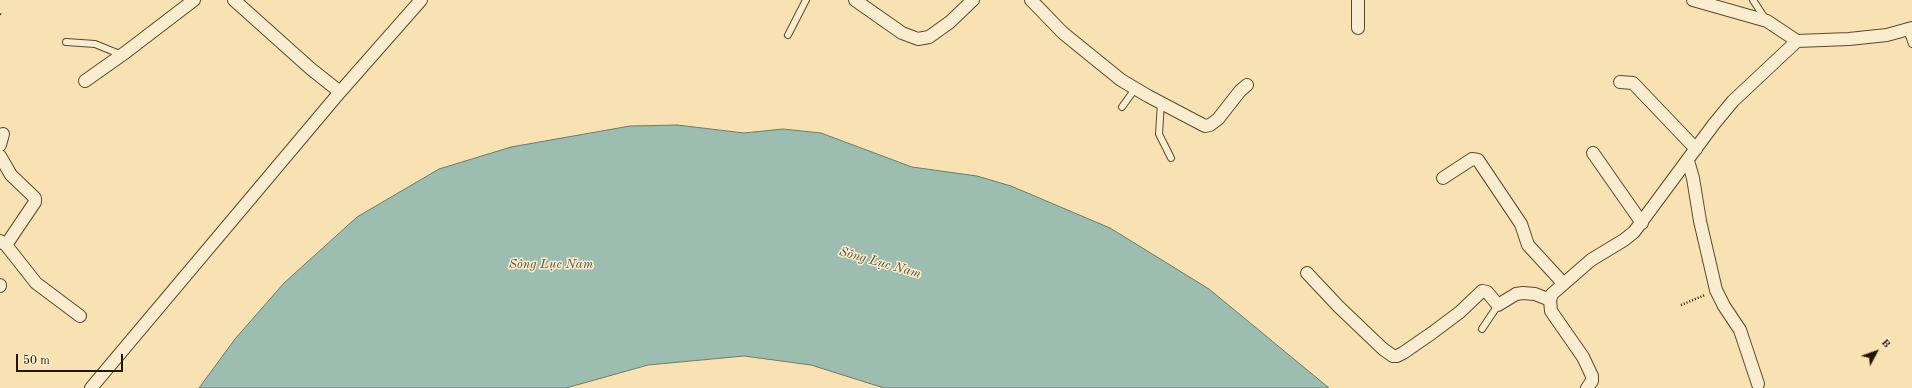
<!DOCTYPE html>
<html>
<head>
<meta charset="utf-8">
<style>
	body { margin:0 }
	#map { position:relative; width:1912px; height:388px; overflow:hidden; background:#f8e2b4; font-family:"Old Standard TT",serif }
	canvas { display:block }
	.north { position:absolute; left:1856px; top:332px; width:40px; height:40px; -webkit-text-stroke:3px #faecce; paint-order:stroke; rotate:49deg; font-size:11px; font-weight:700; line-height:16px; text-align:center; color:#261601 }
	.north::after { content:''; display:block; margin:auto; width:14px; height:18px; background:#261601; clip-path:polygon(50% 0,100% 100%,50% 72%,0 100%) }
	.scale { position:absolute; left:16px; top:354px; width:107px; height:18px; box-sizing:border-box; border:2px solid #261601; border-top:0; padding-left:5px; font-size:12px; line-height:14px; white-space:nowrap; color:#261601; -webkit-text-stroke:3px #faecce; paint-order:stroke }
</style>
</head>
<body>
<div id="map">
<canvas width="1912" height="388"></canvas>
<div class="north">B</div>
<div class="scale">50 m</div>
</div>
<script>
const ctx = document.querySelector('canvas').getContext('2d');
ctx.lineJoin = 'round';
function fill(path, color) { ctx.fillStyle = color; ctx.fill(path, 'evenodd'); }
const shape = rows => new Path2D(rows.map(r => 'M' + r).join(''));
function strokePath(path, color, width, dash) { ctx.strokeStyle = color; ctx.lineWidth = width; ctx.lineCap = dash ? 'butt' : 'round'; ctx.setLineDash(dash || []); ctx.stroke(path); }
function drawText(font, color, halo, rows, align = 'center') {
  ctx.font = font + ' "Old Standard TT",serif'; ctx.lineWidth = 3; ctx.setLineDash([]); ctx.textBaseline = 'middle'; ctx.strokeStyle = halo; ctx.fillStyle = color; for (const [text, x, y, turn = 0] of rows) {
    ctx.save(); ctx.translate(x, y); ctx.rotate((+turn || 0) * Math.PI / 180); ctx.textAlign = isNaN(turn) ? turn : align; if (halo) ctx.strokeText(text, 0, 0); ctx.fillText(text, 0, 0); ctx.restore();
  }
}
const water = shape([
	[677,125,744,133,783,129,821,133,912,167,977,176,1011,186,1110,228,1209,289,1329,388,884,388,811,365,744,356,648,365,566,388,199,388,235,339,284,283,357,217,439,169,511,147,630,126,677,125]
]);
const path = shape([
	[0,14,1,15],
	[1681,305,1705,295]
]);
const service = shape([
	[1753,0,1766,20],
	[1907,30,1912,44],
	[788,35,806,0],
	[66,42,95,44,122,55],
	[1161,103,1159,134,1171,158],
	[1122,107,1135,89],
	[1482,329,1498,305]
]);
const minor = shape([
	[234,0,311,69,340,92],
	[855,0,902,33,918,39,929,37,950,22,973,0],
	[1031,0,1063,33,1121,80,1148,96,1205,126,1210,125,1218,119,1240,91,1247,85],
	[1693,0,1767,21,1797,41],
	[1358,28,1358,0],
	[85,81,126,52,194,0],
	[1620,82,1633,83,1696,149],
	[0,145,3,134],
	[1593,153,1642,223],
	[0,156,11,175,35,198,35,202,6,245,0,241],
	[1688,161,1693,178,1700,221,1716,290,1724,306,1740,330,1758,384],
	[1443,178,1472,159,1478,160,1521,224,1528,245,1563,283],
	[6,245,36,283,80,316],
	[1307,273,1339,307,1383,349,1393,356,1397,356,1403,353,1432,333,1460,312,1482,291,1487,292,1498,305,1516,294,1523,293,1535,294,1550,300],
	[0,286,0,285],
	[91,388,340,92,421,0],
	[1587,388,1592,381,1592,376,1583,357,1551,311,1550,300,1552,294,1591,260,1624,240,1634,232,1714,124,1733,101,1797,41,1849,39,1887,35,1912,28]
]);
const waterNames = [
	["Sông Lục Nam",880,263,16],
	["Sông Lục Nam",551,265]
];
fill(water, '#9dbdb0');
strokePath(water, '#6d7a6a', 1);
strokePath(service, '#5a492e', 8);
strokePath(minor, '#5a492e', 14);
strokePath(path, '#261601', 2.5, [1, 2]);
strokePath(service, '#faecce', 6);
strokePath(minor, '#faecce', 12);
drawText('italic 13px', '#50503e', '#faecce', waterNames);
</script>
</body>
</html>
